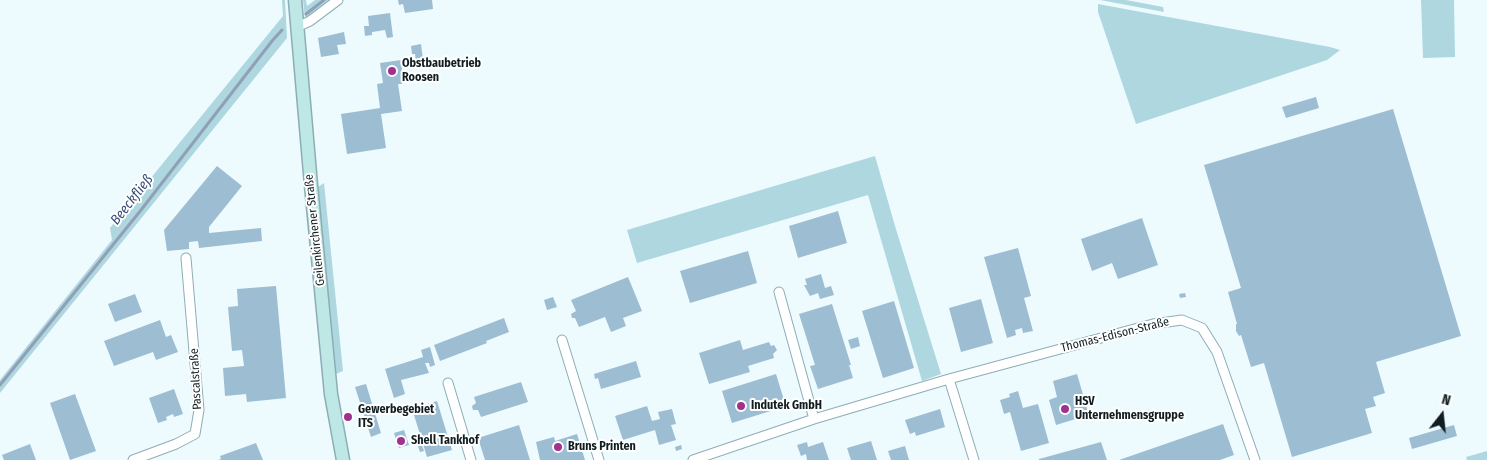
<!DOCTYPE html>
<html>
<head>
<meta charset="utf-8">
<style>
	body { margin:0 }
	#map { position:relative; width:1487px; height:460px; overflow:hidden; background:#edfbfe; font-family:"Fira Sans Condensed",sans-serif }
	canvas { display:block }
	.north { position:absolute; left:1417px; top:390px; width:50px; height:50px; -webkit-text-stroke:4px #fff; paint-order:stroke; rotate:16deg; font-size:14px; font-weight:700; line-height:20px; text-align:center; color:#111e21 }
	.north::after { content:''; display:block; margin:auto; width:18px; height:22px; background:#111e21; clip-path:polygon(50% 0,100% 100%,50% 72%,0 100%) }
</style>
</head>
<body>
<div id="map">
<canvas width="1487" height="460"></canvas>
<div class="north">N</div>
</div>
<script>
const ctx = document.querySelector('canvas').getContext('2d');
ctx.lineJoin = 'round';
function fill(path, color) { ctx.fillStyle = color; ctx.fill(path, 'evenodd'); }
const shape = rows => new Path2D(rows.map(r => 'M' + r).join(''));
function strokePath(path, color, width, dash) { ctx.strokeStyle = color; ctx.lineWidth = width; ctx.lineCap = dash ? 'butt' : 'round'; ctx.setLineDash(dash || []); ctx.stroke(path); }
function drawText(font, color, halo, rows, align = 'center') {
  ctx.font = font + ' "Fira Sans Condensed",sans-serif'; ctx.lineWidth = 4; ctx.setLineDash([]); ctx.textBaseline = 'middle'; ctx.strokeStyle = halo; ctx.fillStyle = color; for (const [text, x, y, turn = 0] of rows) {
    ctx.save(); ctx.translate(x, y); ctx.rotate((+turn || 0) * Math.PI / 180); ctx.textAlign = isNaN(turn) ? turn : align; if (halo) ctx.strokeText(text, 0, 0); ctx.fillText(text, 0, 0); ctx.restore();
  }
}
const green = shape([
	[282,0,285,0,287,38,0,393,0,380,112,240,110,228,283,16],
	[303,0,306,0,307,6,315,0,331,0,305,18],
	[1100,0,1126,0,1163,7,1164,12],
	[1421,0,1454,0,1455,57,1423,58],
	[1098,4,1330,47,1340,50,1327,60,1136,124,1098,12],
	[875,156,895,226,941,374,922,381,868,195,637,263,627,230],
	[324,183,343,371,336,374,318,187],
	[1487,451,1487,460,1467,460,1466,457]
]);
const stream = shape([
	[306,14,324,0],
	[0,385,141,210,272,41,282,30]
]);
const building = shape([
	[398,0,432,0,433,9,405,13,403,4,399,5],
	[390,13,393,37,387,38,385,30,372,32,372,35,365,36,364,26,369,26,368,16],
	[344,32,346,44,337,45,339,54,321,57,318,38],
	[421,44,423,60,416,62,415,54,412,54,411,46],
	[401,60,403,80,402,80,402,84,398,84,402,111,381,114,386,148,347,154,341,114,380,108,377,84,383,83,380,63],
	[1316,97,1319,108,1286,118,1282,107],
	[1393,109,1461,336,1376,362,1385,393,1373,397,1376,406,1365,409,1372,433,1292,457,1264,363,1251,367,1241,335,1239,336,1236,331,1236,324,1237,324,1228,292,1241,288,1204,165],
	[217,166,242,186,209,227,209,233,261,228,262,241,199,248,198,241,189,242,189,249,167,251,164,230],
	[838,211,847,243,798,258,789,226],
	[1142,218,1158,265,1118,279,1112,263,1092,271,1081,239],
	[1018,248,1031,296,1024,298,1033,331,1023,333,1022,328,1015,330,1016,335,1007,338,984,257],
	[748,251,757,283,690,303,680,271],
	[821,274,825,288,831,286,834,295,820,299,818,293,810,296,804,285,807,285,805,279],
	[628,277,642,311,623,318,626,326,611,332,605,317,579,327,575,318,572,318,571,314,576,311,571,300],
	[276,286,286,398,247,402,246,394,225,396,223,368,244,366,242,350,232,351,228,307,238,306,237,289],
	[1185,293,1186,297,1180,298,1179,294],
	[135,294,142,312,115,322,108,304],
	[553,297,557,307,547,310,544,300],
	[981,299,993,343,961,352,949,308],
	[894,301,914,368,883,378,862,311],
	[832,304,851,365,849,365,853,378,818,389,810,366,815,365,799,314],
	[504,318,509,332,486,341,487,343,440,361,434,345],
	[160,320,166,337,171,335,178,352,156,360,153,352,114,366,104,341],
	[858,337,860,346,851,349,848,340],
	[740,340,743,350,769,342,771,346,774,345,777,350,773,354,774,358,748,366,750,372,709,384,699,353],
	[430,347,435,365,430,367,429,363,425,363,429,373,401,380,405,394,394,398,385,369,423,357,421,350],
	[636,361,641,377,601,389,598,378,595,379,594,374],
	[776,374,784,400,775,403,777,409,732,423,722,391],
	[1077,374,1089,415,1056,425,1049,400,1057,397,1053,381],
	[521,382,528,402,481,417,478,410,473,410,472,406,476,403,474,397],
	[366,384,381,433,371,437,355,387],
	[174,389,183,414,174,417,173,414,166,417,167,420,158,423,149,398],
	[1018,391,1023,408,1038,404,1049,443,1021,451,1010,412,1004,414,1000,400,1010,397,1009,394],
	[75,394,96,451,70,460,50,403],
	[437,401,452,450,427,457,414,415,426,412,424,405],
	[647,406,652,421,660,419,658,412,672,409,676,424,671,425,676,440,659,445,655,430,623,440,615,416],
	[940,409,945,427,916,436,915,432,910,434,905,420],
	[1223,424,1234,455,1220,460,1119,460],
	[519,425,530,460,485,460,478,438],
	[1454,425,1457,436,1412,449,1409,438],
	[404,430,409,445,399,448,394,433],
	[418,433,424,451,420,452,414,434],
	[577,434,585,460,540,460,536,442,554,437,555,441],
	[871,441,877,460,851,460,847,448],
	[807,442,808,447,823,442,829,460,807,460,806,454,801,456,797,445],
	[1101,442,1107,460,1039,460,1039,459],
	[256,443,263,460,218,460,221,459,220,456],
	[30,444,36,460,4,460,2,455],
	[681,445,682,449,676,451,675,447],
	[905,446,909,460,891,460,888,451]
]);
const street = shape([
	[297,27,310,21,338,0],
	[779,292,814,419],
	[562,340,599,460],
	[949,379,974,460],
	[448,383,471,460],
	[133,460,176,444,195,434,199,410,186,258],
	[693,460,814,419,949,379,1153,324,1182,320,1202,328,1217,352,1255,460]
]);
const secondary = shape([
	[295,0,311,185,331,394,343,460]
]);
const markers = [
	[392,71,5,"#a1318e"],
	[741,406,5,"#a1318e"],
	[1065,409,5,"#a1318e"],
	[348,417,5,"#a1318e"],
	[401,441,5,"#a1318e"],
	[558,447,5,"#a1318e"]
];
const poiNames = [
	["Obstbaubetrieb",402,64],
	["Roosen",402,78],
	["HSV",1075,402],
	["Unternehmensgruppe",1075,416],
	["Indutek GmbH",751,406],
	["Gewerbegebiet",358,410],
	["ITS",358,424],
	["Shell Tankhof",411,441],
	["Bruns Printen",568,447]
];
const streetNames = [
	["Geilenkirchener Straße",315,230,-96],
	["Thomas-Edison-Straße",1115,335,-14],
	["Pascalstraße",196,379,-93]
];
const waterNames = [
	["Beeckfließ",132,200,-52]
];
fill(green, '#aed7e0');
strokePath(stream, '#90a0b6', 3);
fill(building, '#9dbdd2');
strokePath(street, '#8dadb5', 11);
strokePath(secondary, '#8dadb5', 15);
strokePath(street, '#fff', 9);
strokePath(secondary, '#bee8e6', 12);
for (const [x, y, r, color] of markers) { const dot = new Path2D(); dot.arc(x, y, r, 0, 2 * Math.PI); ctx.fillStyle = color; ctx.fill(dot); strokePath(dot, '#fff', 2); }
drawText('bold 12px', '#111e21', '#fff', poiNames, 'left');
drawText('12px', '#111e21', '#fff', streetNames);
drawText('italic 14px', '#374d77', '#fff', waterNames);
</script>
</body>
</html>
